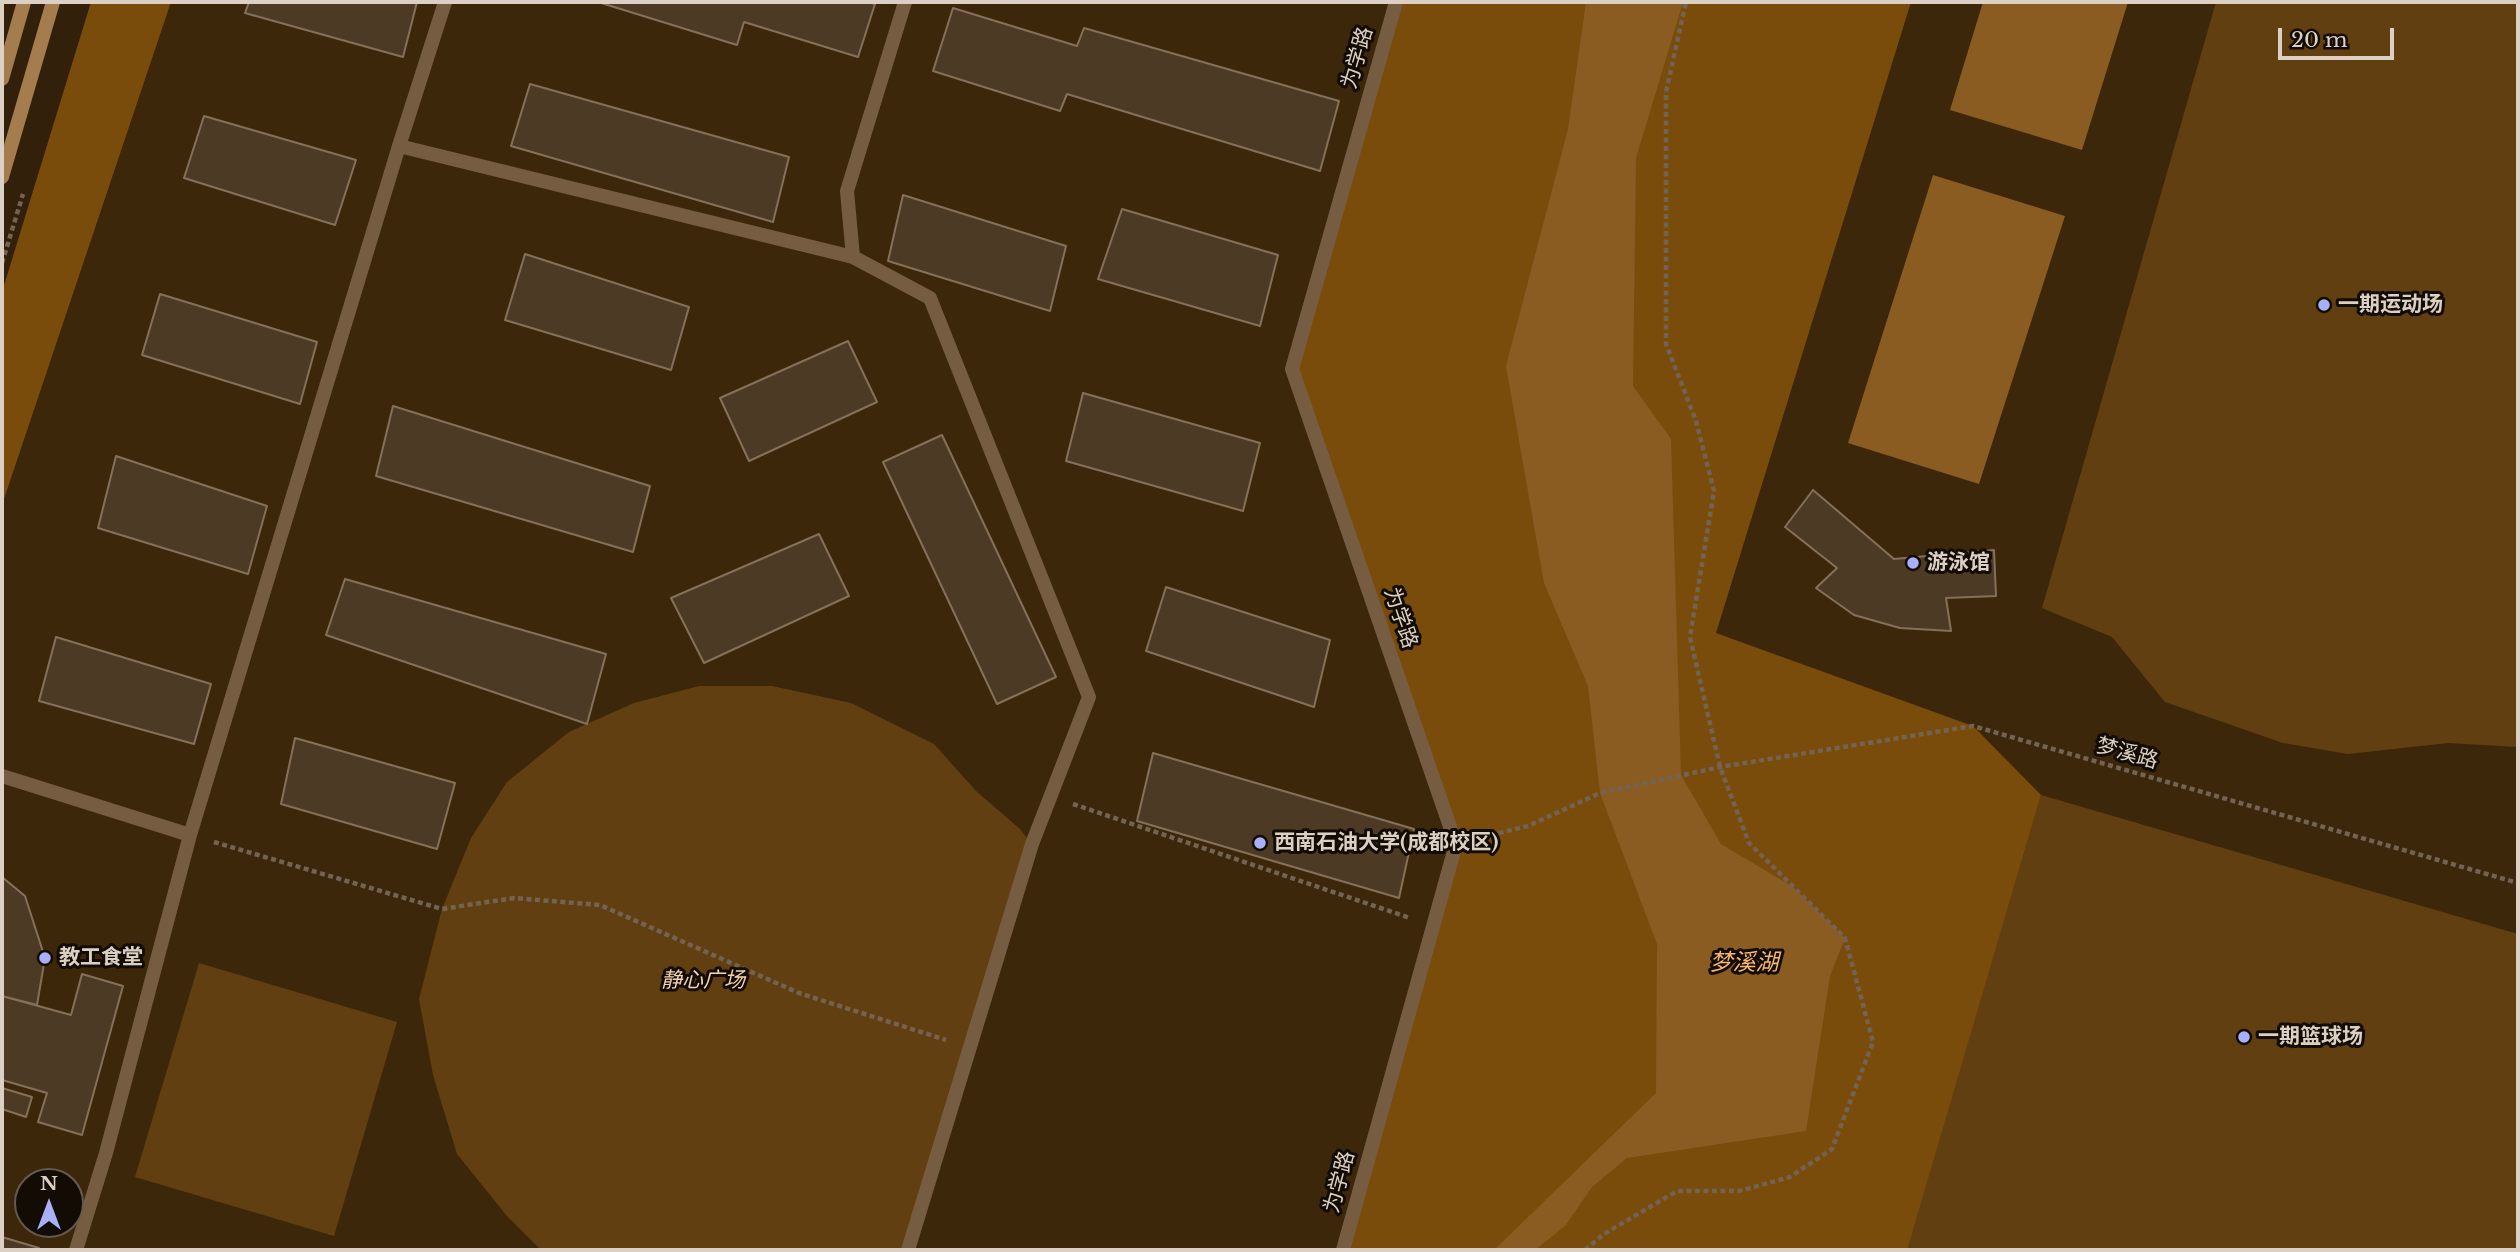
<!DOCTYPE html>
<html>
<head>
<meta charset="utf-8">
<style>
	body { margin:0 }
	#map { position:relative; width:2520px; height:1252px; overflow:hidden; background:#32200b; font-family:"Libre Baskerville",serif }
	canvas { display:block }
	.frame { position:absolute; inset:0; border:4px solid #dcd0c4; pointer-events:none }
	.north { position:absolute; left:14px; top:1168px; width:70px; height:70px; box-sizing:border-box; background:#130c04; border:2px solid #635a51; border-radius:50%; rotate:0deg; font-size:19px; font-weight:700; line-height:28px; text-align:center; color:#dcd0c4 }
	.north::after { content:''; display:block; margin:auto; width:24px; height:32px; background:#a8b0fc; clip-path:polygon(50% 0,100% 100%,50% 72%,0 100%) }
	.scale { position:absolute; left:2278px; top:28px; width:116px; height:32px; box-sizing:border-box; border:4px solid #dcd0c4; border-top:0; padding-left:9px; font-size:21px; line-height:24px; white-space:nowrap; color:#dcd0c4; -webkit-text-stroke:5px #130c04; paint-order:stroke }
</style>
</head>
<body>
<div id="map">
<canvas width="2520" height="1252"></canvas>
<div class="frame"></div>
<div class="north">N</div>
<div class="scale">20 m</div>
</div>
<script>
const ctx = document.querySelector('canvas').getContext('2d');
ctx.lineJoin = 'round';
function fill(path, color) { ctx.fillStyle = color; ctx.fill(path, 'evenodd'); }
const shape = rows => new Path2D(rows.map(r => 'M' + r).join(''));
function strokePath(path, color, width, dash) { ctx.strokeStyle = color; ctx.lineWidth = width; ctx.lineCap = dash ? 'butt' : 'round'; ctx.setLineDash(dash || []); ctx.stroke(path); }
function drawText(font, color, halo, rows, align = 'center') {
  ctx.font = font + ' "Libre Baskerville","Noto Sans SC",serif'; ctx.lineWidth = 6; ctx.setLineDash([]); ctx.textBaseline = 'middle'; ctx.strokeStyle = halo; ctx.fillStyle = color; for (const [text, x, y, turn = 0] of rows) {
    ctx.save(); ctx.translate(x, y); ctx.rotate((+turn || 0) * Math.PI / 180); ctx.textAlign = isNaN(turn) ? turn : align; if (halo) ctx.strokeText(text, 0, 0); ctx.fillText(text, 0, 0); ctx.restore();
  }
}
const built = shape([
	[171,2,2518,2,2518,1250,2,1250,2,505],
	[28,1182,70,1182,70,1224,28,1224]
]);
const green = shape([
	[2216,2,2518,2,2518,747,2448,743,2348,754,2283,743,2165,702,2112,637,2042,608],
	[699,686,772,686,851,703,934,744,976,791,1020,829,1027,838,902,1250,541,1250,507,1216,457,1154,433,1075,419,999,442,909,471,838,507,782,569,732,634,703],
	[2041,795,2518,934,2518,1250,1906,1250],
	[199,963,397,1022,334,1236,135,1177]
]);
const forest = shape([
	[91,2,171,2,2,505,2,292],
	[1401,2,1911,2,1716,633,1973,726,2041,795,1907,1250,1349,1250,1461,840,1297,367]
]);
const water = shape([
	[1586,2,1683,2,1636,158,1633,386,1671,439,1681,775,1721,844,1793,887,1845,938,1830,976,1806,1131,1627,1158,1592,1187,1565,1226,1535,1250,1494,1250,1656,1093,1657,944,1600,793,1588,686,1544,583,1506,366,1568,129],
	[1983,2,2128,2,2082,150,1950,110],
	[1933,175,2065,216,1979,484,1848,443]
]);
const building = shape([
	[249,2,417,2,403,57,245,13,249,2],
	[598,2,868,2,875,4,858,57,744,22,737,45,598,2],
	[953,8,1077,46,1084,28,1339,101,1320,171,1067,94,1060,111,933,71,953,8],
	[530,84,789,157,773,222,511,146,530,84],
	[204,116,356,160,335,225,184,178,204,116],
	[903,195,1066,246,1050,311,888,261,903,195],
	[1122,209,1278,255,1260,326,1098,279,1122,209],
	[525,254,689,307,671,370,505,320,525,254],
	[160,294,317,342,300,404,142,355,160,294],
	[848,341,877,402,749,461,720,398,848,341],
	[1083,393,1260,443,1243,511,1066,461,1083,393],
	[393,406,650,486,633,552,376,476,393,406],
	[942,435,1056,677,997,704,883,462,942,435],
	[116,456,267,506,248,574,98,528,116,456],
	[1813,490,1894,559,1994,550,1996,596,1946,598,1951,631,1900,628,1854,615,1816,588,1837,568,1785,527,1813,490],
	[819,534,849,596,704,663,671,598,819,534],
	[345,579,606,654,587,724,326,635,345,579],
	[1166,587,1330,640,1314,707,1146,651,1166,587],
	[56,637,211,684,194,744,39,701,56,637],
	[295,738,455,783,437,849,281,804,295,738],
	[1153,753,1414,829,1399,898,1137,821,1153,753],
	[2,877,25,896,45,958,37,1005,2,996,2,877],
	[82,974,123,986,82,1135,38,1122,47,1093,2,1080,2,996,71,1015,82,974],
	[2,1088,32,1097,26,1117,2,1109,2,1088],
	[2,1237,39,1248,38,1250,2,1250,2,1237]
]);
const path = shape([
	[2,263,23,194],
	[1073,804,1410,918],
	[1482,837,1528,826,1600,793,1720,767,1973,726,2518,883],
	[214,842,442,909,514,898,600,905,799,993,946,1040],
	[1585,1250,1604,1234,1677,1191,1739,1191,1790,1177,1832,1149,1873,1042,1845,938,1749,843,1720,767,1690,637,1714,491,1696,421,1666,344,1666,92,1686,2]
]);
const lane = shape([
	[905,2,847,191,853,257,930,298,1089,697,1032,844,908,1250],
	[399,146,445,2],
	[2,776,190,835],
	[76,1250,106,1153,190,835,399,146,853,257],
	[1343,1250,1456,844,1292,369,1396,2]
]);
const secondary = shape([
	[2,79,24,2],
	[2,177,53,2]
]);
const markers = [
	[2324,305,7,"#a8b0fc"],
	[1913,563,7,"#a8b0fc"],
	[1260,843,7,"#a8b0fc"],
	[45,958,7,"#a8b0fc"],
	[2244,1037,7,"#a8b0fc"]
];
const streetNames = [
	["为学路",1358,58,-74],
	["为学路",1400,618,71],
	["梦溪路",2127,754,16],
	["为学路",1340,1182,-75]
];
const poiNames = [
	["一期运动场",2338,305],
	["游泳馆",1927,563],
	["西南石油大学(成都校区)",1274,843],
	["教工食堂",59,958],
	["一期篮球场",2258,1037]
];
const parkNames = [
	["静心广场",703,981]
];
const waterNames = [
	["梦溪湖",1744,964]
];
fill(built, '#3d270b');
fill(green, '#623f11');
fill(forest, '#794c0c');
fill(water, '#8a5c22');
fill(building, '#4d3a25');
strokePath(building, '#857059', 2);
strokePath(path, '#736352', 4.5, [5, 3.5]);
strokePath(lane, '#765d41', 14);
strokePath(secondary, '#a57c4e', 14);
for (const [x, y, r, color] of markers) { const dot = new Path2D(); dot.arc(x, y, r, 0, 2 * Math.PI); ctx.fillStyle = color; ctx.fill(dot); strokePath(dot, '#130c04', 2.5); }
drawText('21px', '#dcd0c4', '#130c04', streetNames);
drawText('bold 21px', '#dcd0c4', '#130c04', poiNames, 'left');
drawText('italic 21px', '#f4d3b0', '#130c04', parkNames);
drawText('italic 23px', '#f9b76d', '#130c04', waterNames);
</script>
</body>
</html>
